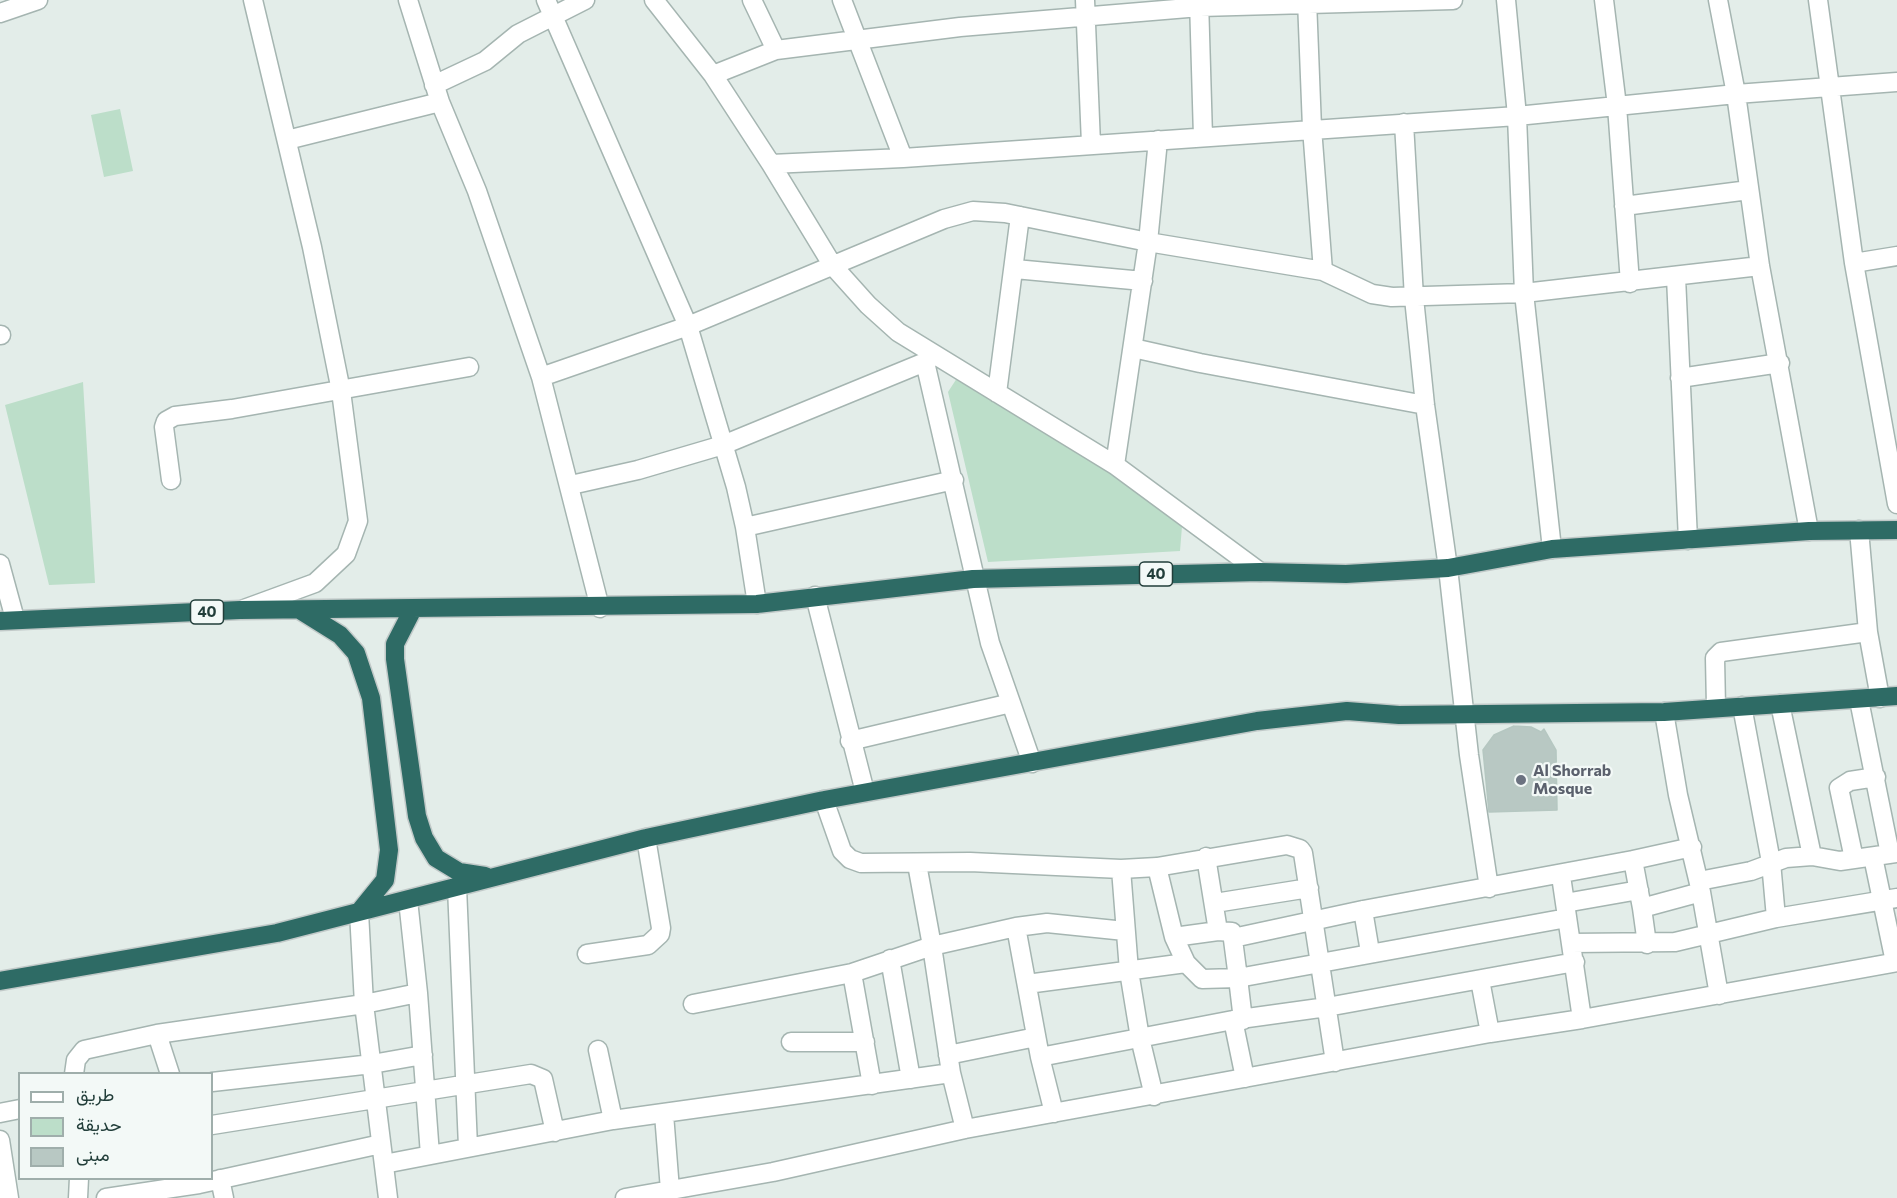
<!DOCTYPE html>
<html>
<head>
<meta charset="utf-8">
<style>
	body { margin:0 }
	#map { position:relative; width:1897px; height:1198px; overflow:hidden; background:#e3ede9; font-family:Commissioner,Vazirmatn,sans-serif }
	canvas { display:block }
	.legend { position:absolute; left:18px; top:1072px; width:195px; height:108px; box-sizing:border-box; background:#f3f9f7; border:2px solid #9faeab; margin:0; padding:8px 10px; list-style:none; font-size:18px; color:#223e3a }
	.legend li { display:flex; align-items:center; gap:12px; height:30px }
	.legend b { width:30px; border:2px solid #9faeab }
</style>
</head>
<body>
<div id="map">
<canvas width="1897" height="1198"></canvas>
<ul class="legend">
<li><b style="height:8px;background:#fff"></b>طريق</li>
<li><b style="height:16px;background:#bcdec9"></b>حديقة</li>
<li><b style="height:16px;background:#b8c8c3"></b>مبنى</li>
</ul>
</div>
<script>
const ctx = document.querySelector('canvas').getContext('2d');
ctx.lineJoin = 'round';
function fill(path, color) { ctx.fillStyle = color; ctx.fill(path, 'evenodd'); }
const shape = rows => new Path2D(rows.map(r => 'M' + r).join(''));
function strokePath(path, color, width, dash) { ctx.strokeStyle = color; ctx.lineWidth = width; ctx.lineCap = dash ? 'butt' : 'round'; ctx.setLineDash(dash || []); ctx.stroke(path); }
function drawText(font, color, halo, rows, align = 'center') {
  ctx.font = font + ' Commissioner,sans-serif'; ctx.lineWidth = 4.5; ctx.setLineDash([]); ctx.textBaseline = 'middle'; ctx.strokeStyle = halo; ctx.fillStyle = color; for (const [text, x, y, turn = 0] of rows) {
    ctx.save(); ctx.translate(x, y); ctx.rotate((+turn || 0) * Math.PI / 180); ctx.textAlign = isNaN(turn) ? turn : align; if (halo) ctx.strokeText(text, 0, 0); ctx.fillText(text, 0, 0); ctx.restore();
  }
}
const green = shape([
	[120,109,133,171,104,177,91,115],
	[959,375,1183,514,1180,551,988,562,948,392],
	[83,382,95,583,49,585,5,405]
]);
const building = shape([
	[1514,726,1531,727,1541,732,1544,729,1556,750,1557,810,1489,812,1483,750,1494,735,1514,726]
]);
const minor = shape([
	[408,0,440,102,477,191,541,377,600,608],
	[546,0,688,326,736,487,745,527,757,604],
	[654,0,713,75,771,164,833,266,868,305,898,332,1115,465,1260,572],
	[752,0,776,50],
	[842,0,903,158],
	[1085,0,1091,144],
	[1199,0,1203,137],
	[1307,0,1312,128,1323,271],
	[1506,0,1517,116,1524,293,1552,549],
	[1604,0,1617,106,1630,283],
	[1718,0,1736,94,1760,266,1809,531],
	[1818,0,1854,263,1897,504],
	[0,13,38,0],
	[713,75,776,50,960,27,1200,7,1453,0],
	[434,85,485,61,518,34,585,0],
	[1404,123,1414,298,1425,405,1448,568,1469,755,1489,888],
	[287,140,440,102],
	[771,164,903,158,1517,116,1736,94,1897,82],
	[1624,206,1749,190],
	[1854,263,1897,256],
	[1015,269,1143,281],
	[1676,277,1688,540],
	[0,335,1,335],
	[1133,348,1200,363,1425,405],
	[925,362,990,643,1032,763],
	[541,377,688,326,944,219,973,211,1005,213,1148,242,1323,271,1372,294,1392,297,1524,293,1760,266],
	[1680,378,1780,363],
	[997,393,1020,216],
	[1115,465,1148,242,1158,140],
	[171,480,164,427,166,421,175,416,232,409,469,367],
	[571,485,638,470,723,445,925,362,935,355],
	[745,527,954,480],
	[1859,530,1868,632,1880,698],
	[0,564,15,619],
	[815,596,865,792],
	[244,609,315,583,346,554,358,521,341,391,312,247,253,0],
	[1859,700,1890,854],
	[1780,704,1812,856],
	[1742,706,1771,862,1776,918],
	[1716,707,1715,658,1721,652,1868,632],
	[1664,712,1678,795,1701,892,1719,995],
	[850,741,1011,703],
	[824,800,842,851,850,859,861,863,970,862,1121,869,1157,867,1287,845,1300,849,1303,853,1335,1062],
	[1206,857,1218,931,1232,932,1238,978,1567,918],
	[1873,857,1895,962],
	[1854,859,1839,788,1850,781,1876,777],
	[1633,860,1692,847],
	[917,864,932,946,951,1073,965,1129],
	[1121,869,1129,971,1140,1038,1154,1096],
	[1561,876,1582,1019],
	[1699,881,1751,871,1786,858,1812,856,1840,861,1897,853],
	[457,887,468,1147],
	[408,900,418,993,430,1155],
	[1215,903,1309,888],
	[1565,903,1639,890],
	[1642,908,1647,944],
	[1363,910,1370,952],
	[359,912,364,1004,388,1198],
	[1016,927,1040,1057,1054,1113],
	[1174,937,1218,931],
	[1233,938,1363,910,1633,860,1642,908,1701,892],
	[1571,943,1675,942,1776,918,1897,898],
	[587,954,648,945,660,934,661,928,646,838],
	[890,959,911,1079],
	[1186,963,1202,979,1238,978,1243,1020],
	[852,973,872,1085],
	[1480,980,1490,1033],
	[1027,984,1186,963,1174,937,1157,867],
	[693,1004,852,973,932,946,1016,927,1047,923,1125,931],
	[1233,1020,1245,1078],
	[157,1034,170,1074],
	[791,1042,865,1042],
	[598,1050,613,1120],
	[948,1055,1036,1037],
	[1040,1057,1233,1020,1327,1007,1575,962],
	[74,1074,76,1060,84,1050,157,1034,364,1004,418,993],
	[212,1082,372,1064,423,1055],
	[0,1113,20,1109],
	[664,1114,670,1190],
	[212,1125,531,1074,543,1079,555,1132],
	[0,1140,9,1198],
	[384,1164,613,1120,951,1073],
	[220,1179,224,1198],
	[78,1198,79,1178],
	[106,1198,199,1184,381,1144],
	[625,1198,773,1172,965,1129,1490,1033,1582,1019,1897,962]
]);
const highway = shape([
	[413,609,395,644,395,659,417,816,424,838,436,858,459,872,485,876],
	[300,610,340,635,356,653,371,698,389,850,385,880,359,912],
	[0,621,240,610,757,604,973,579,1260,572,1346,574,1448,568,1552,549,1809,531,1897,530],
	[0,981,277,933,646,838,824,800,1257,721,1347,711,1399,715,1664,712,1897,696]
]);
const markers = [
	[1521,780,6,"#6b7280"]
];
const shields = [
	[1156,574,33],
	[207,612,33]
];
const shieldNames = [
	["40",1156,574],
	["40",207,612]
];
const worshipNames = [
	["Al Shorrab",1533,771],
	["Mosque",1533,789]
];
fill(green, '#bcdec9');
fill(building, '#b8c8c3');
strokePath(building, '#b5c7c1', 1.5);
strokePath(minor, '#a5b5b1', 21);
strokePath(highway, '#c1c9c8', 21);
strokePath(minor, '#fff', 18);
strokePath(highway, '#2e6b65', 18);
for (const [x, y, r, color] of markers) { const dot = new Path2D(); dot.arc(x, y, r, 0, 2 * Math.PI); ctx.fillStyle = color; ctx.fill(dot); strokePath(dot, '#f3f9f7', 2); }
for (const [x, y, w] of shields) { const box = new Path2D(); box.roundRect(x - w / 2, y - 12, w, 24, 4.5); ctx.fillStyle = '#f3f9f7'; ctx.fill(box); strokePath(box, '#223e3a', 1.5); }
drawText('bold 15px', '#223e3a', null, shieldNames);
drawText('bold 16px', '#5b616d', '#f3f9f7', worshipNames, 'left');
</script>
</body>
</html>
